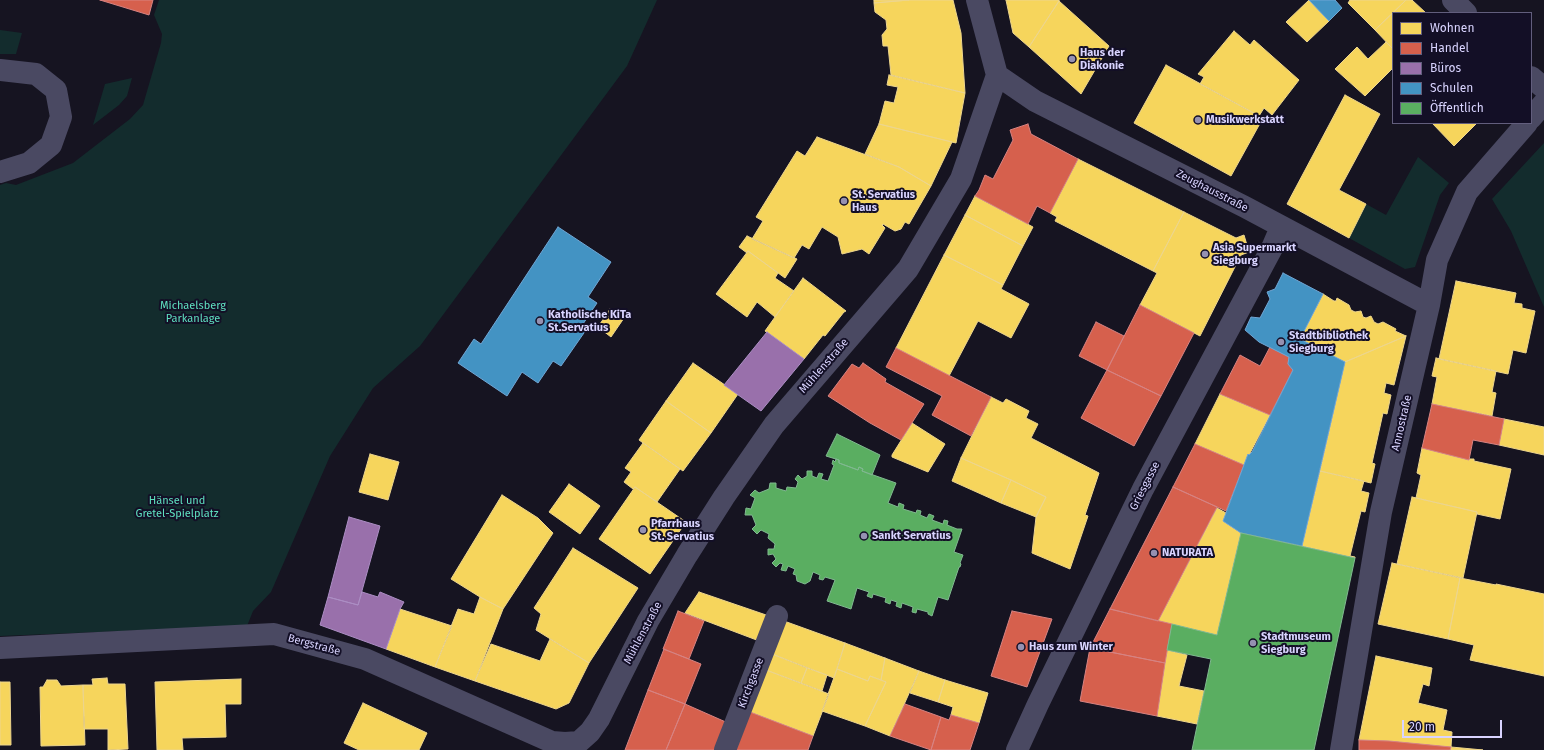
<!DOCTYPE html>
<html>
<head>
<meta charset="utf-8">
<style>
	body { margin:0 }
	#map { position:relative; width:1544px; height:750px; overflow:hidden; background:#161421; font-family:"Fira Sans",sans-serif }
	canvas { display:block }
	.legend { position:absolute; left:1392px; top:12px; width:140px; height:112px; box-sizing:border-box; background:#130f26; border:1px solid #625e7d; margin:0; padding:5px 7px; list-style:none; font-size:12px; color:#d9d4ff }
	.legend li { display:flex; align-items:center; gap:8px; height:20px }
	.legend b { width:20px; border:1px solid #625e7d }
	.scale { position:absolute; left:1402px; top:720px; width:100px; height:18px; box-sizing:border-box; border:2px solid #d9d4ff; border-top:0; padding-left:5px; font-size:12px; line-height:14px; white-space:nowrap; color:#d9d4ff; -webkit-text-stroke:3px #130f26; paint-order:stroke }
</style>
</head>
<body>
<div id="map">
<canvas width="1544" height="750"></canvas>
<ul class="legend">
<li><b style="height:11px;background:#f6d55c"></b>Wohnen</li>
<li><b style="height:11px;background:#d6604d"></b>Handel</li>
<li><b style="height:11px;background:#9970ab"></b>Büros</li>
<li><b style="height:11px;background:#4393c3"></b>Schulen</li>
<li><b style="height:11px;background:#5aae61"></b>Öffentlich</li>
</ul>
<div class="scale">20 m</div>
</div>
<script>
const ctx = document.querySelector('canvas').getContext('2d');
ctx.lineJoin = 'round';
function fill(path, color) { ctx.fillStyle = color; ctx.fill(path, 'evenodd'); }
const shape = rows => new Path2D(rows.map(r => 'M' + r).join(''));
function strokePath(path, color, width, dash) { ctx.strokeStyle = color; ctx.lineWidth = width; ctx.lineCap = dash ? 'butt' : 'round'; ctx.setLineDash(dash || []); ctx.stroke(path); }
function drawText(font, color, halo, rows, align = 'center') {
  ctx.font = font + ' "Fira Sans",sans-serif'; ctx.lineWidth = 4; ctx.setLineDash([]); ctx.textBaseline = 'middle'; ctx.strokeStyle = halo; ctx.fillStyle = color; for (const [text, x, y, turn = 0] of rows) {
    ctx.save(); ctx.translate(x, y); ctx.rotate((+turn || 0) * Math.PI / 180); ctx.textAlign = isNaN(turn) ? turn : align; if (halo) ctx.strokeText(text, 0, 0); ctx.fillText(text, 0, 0); ctx.restore();
  }
}
const green = shape([
	[159,0,657,0,627,66,420,346,373,388,330,456,271,592,253,611,247,626,0,636,0,185,6,183,16,185,73,163,130,119,143,105,161,43,162,34,154,15],
	[0,30,22,33,16,54,0,54],
	[132,78,127,96,119,105,93,125,105,84],
	[1544,143,1544,307,1511,231,1492,199],
	[1418,157,1449,183,1440,195,1415,267,1405,269,1349,238,1366,204,1386,215]
]);
const homes = shape([
	[874,0,909,0,874,3,874,0],
	[909,0,953,0,961,33,965,93,891,75,888,46,883,46,882,35,887,29,886,20,875,12,874,3,909,0],
	[1006,0,1059,0,1059,1,1029,47,1013,33,1006,0],
	[1309,0,1329,21,1307,42,1286,22,1309,0],
	[1350,0,1406,0,1375,30,1348,3,1350,0],
	[1406,0,1412,0,1426,13,1393,13,1393,49,1375,30,1406,0],
	[1059,1,1109,46,1081,94,1029,47,1059,1],
	[1234,31,1250,45,1254,40,1299,80,1272,115,1264,108,1259,116,1200,84,1204,77,1198,74,1234,31],
	[1386,42,1393,49,1393,68,1365,96,1335,69,1357,47,1368,59,1386,42],
	[1166,65,1263,118,1231,176,1134,123,1166,65],
	[889,75,965,93,956,143,879,124,885,101,894,103,898,87,887,85,889,75],
	[1345,95,1380,114,1339,190,1366,204,1349,238,1287,204,1345,95],
	[1432,123,1477,123,1454,146,1432,123],
	[879,124,952,142,931,186,899,167,865,154,879,124],
	[817,137,899,167,931,186,909,224,905,222,901,229,895,231,883,224,882,225,885,228,869,254,862,249,842,254,838,237,822,227,809,249,802,245,794,258,752,239,763,221,756,217,797,151,805,156,817,137],
	[1078,159,1184,212,1153,271,1055,221,1057,217,1050,213,1078,159],
	[975,196,1033,227,1023,246,965,215,975,196],
	[1184,212,1236,238,1244,235,1249,252,1241,255,1200,336,1140,305,1157,273,1153,271,1184,212],
	[965,215,1023,246,1003,285,944,255,965,215],
	[747,236,797,259,785,278,748,251,747,253,739,247,747,236],
	[748,251,778,273,775,278,794,291,775,317,757,302,747,317,716,294,748,251],
	[944,255,1003,285,1001,289,1029,304,1011,338,978,321,949,376,896,348,944,255],
	[803,278,846,311,844,312,825,336,823,335,804,359,765,331,803,278],
	[1456,281,1516,293,1514,303,1522,304,1522,308,1535,311,1526,353,1513,350,1508,374,1439,359,1456,281],
	[1323,294,1334,301,1336,301,1337,298,1349,305,1351,310,1355,312,1361,311,1363,317,1366,318,1371,316,1374,322,1378,324,1383,322,1396,329,1395,331,1406,336,1345,362,1300,339,1323,294],
	[610,309,624,318,611,337,598,327,610,309],
	[1406,336,1394,385,1386,383,1384,393,1391,395,1387,414,1383,413,1372,463,1375,464,1371,483,1320,471,1345,362,1406,336],
	[1436,358,1496,371,1492,392,1496,393,1492,416,1432,404,1437,377,1432,376,1436,358],
	[693,363,738,394,711,433,666,401,693,363],
	[1220,394,1270,415,1249,455,1248,454,1244,465,1195,444,1220,394],
	[991,397,1003,403,1006,399,1029,411,1026,418,1038,424,1031,438,1099,473,1085,515,1088,516,1070,569,1032,553,1036,517,1046,497,1011,480,961,458,991,397],
	[666,401,711,433,683,471,639,440,666,401],
	[1504,419,1544,427,1544,455,1499,445,1504,419],
	[912,423,945,444,928,472,892,457,892,455,912,423],
	[643,443,680,469,657,502,635,487,633,489,624,482,631,472,625,468,643,443],
	[1422,448,1469,460,1469,459,1474,459,1474,461,1511,469,1500,519,1477,514,1477,512,1416,498,1421,475,1417,473,1422,448],
	[370,454,399,462,388,500,359,492,370,454],
	[961,458,1011,480,1001,503,952,481,961,458],
	[1320,471,1364,481,1361,491,1369,493,1365,512,1361,511,1350,556,1355,557,1355,558,1302,546,1320,471],
	[1011,480,1046,497,1036,517,1001,503,1011,480],
	[569,484,600,506,580,534,549,512,569,484],
	[635,487,686,522,650,574,599,539,635,487],
	[502,495,538,518,553,533,503,609,480,597,451,579,502,495],
	[1412,497,1477,512,1463,578,1397,564,1412,497],
	[1217,508,1226,513,1223,521,1241,533,1217,635,1158,621,1217,508],
	[573,548,638,588,589,663,536,630,541,614,534,608,573,548],
	[1392,563,1460,578,1448,639,1378,624,1392,563],
	[1460,578,1496,585,1496,584,1544,594,1544,676,1470,660,1474,645,1448,639,1460,578],
	[699,592,772,617,762,642,685,613,699,592],
	[480,597,503,609,475,681,435,667,458,609,474,614,480,597],
	[400,609,452,626,435,667,386,649,400,609],
	[784,621,845,643,834,678,772,654,784,621],
	[550,639,589,663,569,703,556,709,475,681,491,644,540,661,550,639],
	[845,643,885,658,881,680,870,676,868,681,837,669,845,643],
	[1167,650,1187,655,1179,686,1204,691,1197,724,1157,716,1167,650],
	[772,654,807,668,801,683,766,670,772,654],
	[1376,656,1432,668,1429,686,1423,684,1418,703,1447,710,1443,730,1452,732,1451,747,1389,741,1359,740,1376,656],
	[885,658,919,671,890,736,865,726,886,682,881,680,885,658],
	[807,668,827,675,822,691,801,683,807,668],
	[837,669,868,681,870,676,886,682,865,726,822,711,837,669],
	[766,670,829,694,813,736,750,712,766,670],
	[919,671,945,680,938,702,910,693,919,671],
	[107,678,108,684,125,684,128,749,108,750,108,729,84,729,83,685,93,685,92,679,107,678],
	[241,679,241,704,225,704,226,737,182,738,183,750,157,750,155,682,241,679],
	[47,680,57,680,61,686,83,685,85,745,41,746,40,687,43,687,47,680],
	[945,680,988,693,979,723,951,715,953,707,938,702,945,680],
	[0,682,10,682,11,745,0,745,0,682],
	[363,703,427,733,419,750,359,750,344,743,363,703],
	[1451,747,1483,750,1450,750,1451,747]
]);
const shops = shape([
	[100,0,153,0,149,15,100,0],
	[1028,124,1031,134,1078,159,1050,213,1037,206,1028,224,975,196,979,190,985,175,993,179,1013,140,1010,130,1028,124],
	[1140,305,1194,333,1161,396,1107,370,1140,305],
	[1096,322,1124,336,1107,370,1079,356,1096,322],
	[1270,347,1289,357,1288,364,1293,370,1270,415,1220,394,1240,355,1260,366,1270,347],
	[896,348,991,397,971,436,932,415,942,396,886,367,896,348],
	[863,363,886,379,885,382,924,404,901,440,870,423,828,396,852,364,859,368,863,363],
	[1107,370,1161,396,1134,446,1081,418,1107,370],
	[1432,404,1504,419,1499,445,1473,440,1469,460,1422,448,1432,404],
	[1195,444,1244,465,1226,511,1173,487,1195,444],
	[1173,487,1217,507,1158,621,1110,609,1173,487],
	[1110,609,1172,624,1165,663,1090,648,1110,609],
	[678,611,704,621,689,659,663,649,678,611],
	[1012,611,1052,619,1027,687,991,676,1012,611],
	[1090,648,1165,663,1157,716,1080,701,1090,648],
	[664,649,701,664,685,704,648,690,664,649],
	[648,690,685,704,666,750,625,750,648,690],
	[685,704,728,723,717,750,666,750,685,704],
	[905,704,941,717,931,750,890,736,905,704],
	[750,712,813,736,808,750,736,750,750,712],
	[951,715,979,723,970,750,931,750,941,717,949,720,951,715],
	[1359,740,1389,741,1451,747,1450,750,1359,750,1359,740]
]);
const offices = shape([
	[767,332,804,359,761,411,724,385,767,332],
	[349,517,380,526,358,605,328,597,349,517],
	[362,592,378,597,380,592,404,602,400,609,386,649,320,625,328,597,358,605,362,592]
]);
const schools = shape([
	[1309,0,1335,0,1342,8,1329,21,1309,0],
	[558,227,611,262,588,297,597,303,581,327,586,330,561,366,553,361,538,383,522,372,507,396,458,363,474,339,481,344,558,227],
	[1283,273,1323,294,1300,339,1345,362,1302,546,1241,533,1223,521,1248,454,1249,455,1252,452,1293,370,1288,364,1289,357,1259,342,1245,330,1251,317,1260,318,1270,299,1267,292,1275,289,1283,273]
]);
const public = shape([
	[837,434,880,455,872,475,862,471,863,469,859,467,858,470,839,463,839,460,826,456,837,434],
	[836,459,839,460,839,463,858,470,859,467,863,469,862,471,896,483,888,503,898,507,899,503,904,505,903,509,916,513,917,510,921,511,920,515,927,518,929,514,934,516,932,520,943,524,944,520,948,521,947,525,957,529,962,529,954,552,963,555,960,563,961,564,960,567,959,567,948,600,938,597,932,616,928,614,928,612,917,609,916,613,912,612,913,607,902,603,901,608,896,606,897,602,891,600,890,604,885,602,886,598,873,594,872,598,867,596,869,592,857,588,851,609,827,601,835,580,825,577,823,580,819,579,820,575,813,572,810,581,805,584,797,581,796,575,793,574,795,569,788,566,786,571,781,570,783,564,780,563,776,567,772,563,776,559,773,554,768,555,768,549,774,549,775,544,768,538,769,534,761,530,757,534,752,529,756,525,752,515,745,515,746,508,751,509,755,498,750,495,755,490,759,493,769,489,770,483,776,483,776,488,786,491,787,487,796,488,798,482,795,479,798,475,802,479,807,476,807,471,812,471,812,476,817,478,819,473,823,474,821,479,828,481,834,465,832,464,833,460,835,462,836,459],
	[1241,533,1355,558,1314,750,1192,750,1211,659,1167,650,1172,624,1217,635,1241,533]
]);
const minor = shape([
	[1453,0,1466,13],
	[0,70,36,74,56,90,61,117,51,145,29,163,0,172],
	[997,75,1035,101,1245,207,1429,305],
	[1531,77,1544,88],
	[1531,118,1544,103],
	[0,648,274,634,365,659,552,742,565,743,579,742,590,732,599,719,648,621,687,555,724,497,774,425,908,269,961,179,997,75,977,0],
	[725,750,777,616],
	[1017,750,1038,704,1143,489,1272,248,1281,227],
	[1341,750,1381,512,1429,305,1437,260,1467,192,1527,123]
]);
const markers = [
	[1072,59,4,"#9591b1"],
	[1198,120,4,"#9591b1"],
	[844,201,4,"#9591b1"],
	[1205,254,4,"#9591b1"],
	[540,321,4,"#9591b1"],
	[1281,342,4,"#9591b1"],
	[643,530,4,"#9591b1"],
	[864,536,4,"#9591b1"],
	[1154,553,4,"#9591b1"],
	[1253,643,4,"#9591b1"],
	[1021,647,4,"#9591b1"]
];
const poiNames = [
	["Haus der",1080,53],
	["Diakonie",1080,66],
	["Musikwerkstatt",1206,120],
	["St. Servatius",852,195],
	["Haus",852,208],
	["Asia Supermarkt",1213,248],
	["Siegburg",1213,261],
	["Katholische KiTa",548,315],
	["St.Servatius",548,328],
	["Stadtbibliothek",1289,336],
	["Siegburg",1289,349],
	["Pfarrhaus",651,524],
	["St. Servatius",651,537],
	["Sankt Servatius",872,536],
	["NATURATA",1162,553],
	["Stadtmuseum",1261,637],
	["Siegburg",1261,650],
	["Haus zum Winter",1029,647]
];
const streetNames = [
	["Zeughausstraße",1212,191,27],
	["Mühlenstraße",824,366,-49],
	["Annostraße",1402,423,-77],
	["Griesgasse",1145,486,-63],
	["Mühlenstraße",643,633,-62],
	["Bergstraße",314,645,15],
	["Kirchgasse",751,683,-69]
];
const parkNames = [
	["Michaelsberg",193,306],
	["Parkanlage",193,319],
	["Hänsel und",177,501],
	["Gretel-Spielplatz",177,514]
];
fill(green, '#132c2d');
fill(homes, '#f6d55c');
strokePath(homes, '#edd58d', 1);
fill(shops, '#d6604d');
strokePath(shops, '#d78382', 1);
fill(offices, '#9970ab');
strokePath(offices, '#ac8ec4', 1);
fill(schools, '#4393c3');
strokePath(schools, '#70a6d5', 1);
fill(public, '#5aae61');
strokePath(public, '#80b990', 1);
strokePath(minor, '#4a4962', 22);
for (const [x, y, r, color] of markers) { const dot = new Path2D(); dot.arc(x, y, r, 0, 2 * Math.PI); ctx.fillStyle = color; ctx.fill(dot); strokePath(dot, '#130f26', 1.5); }
drawText('bold 11px', '#d9d4ff', '#130f26', poiNames, 'left');
drawText('11px', '#d9d4ff', '#130f26', streetNames);
drawText('11px', '#5fe0c0', '#130f26', parkNames);
</script>
</body>
</html>
